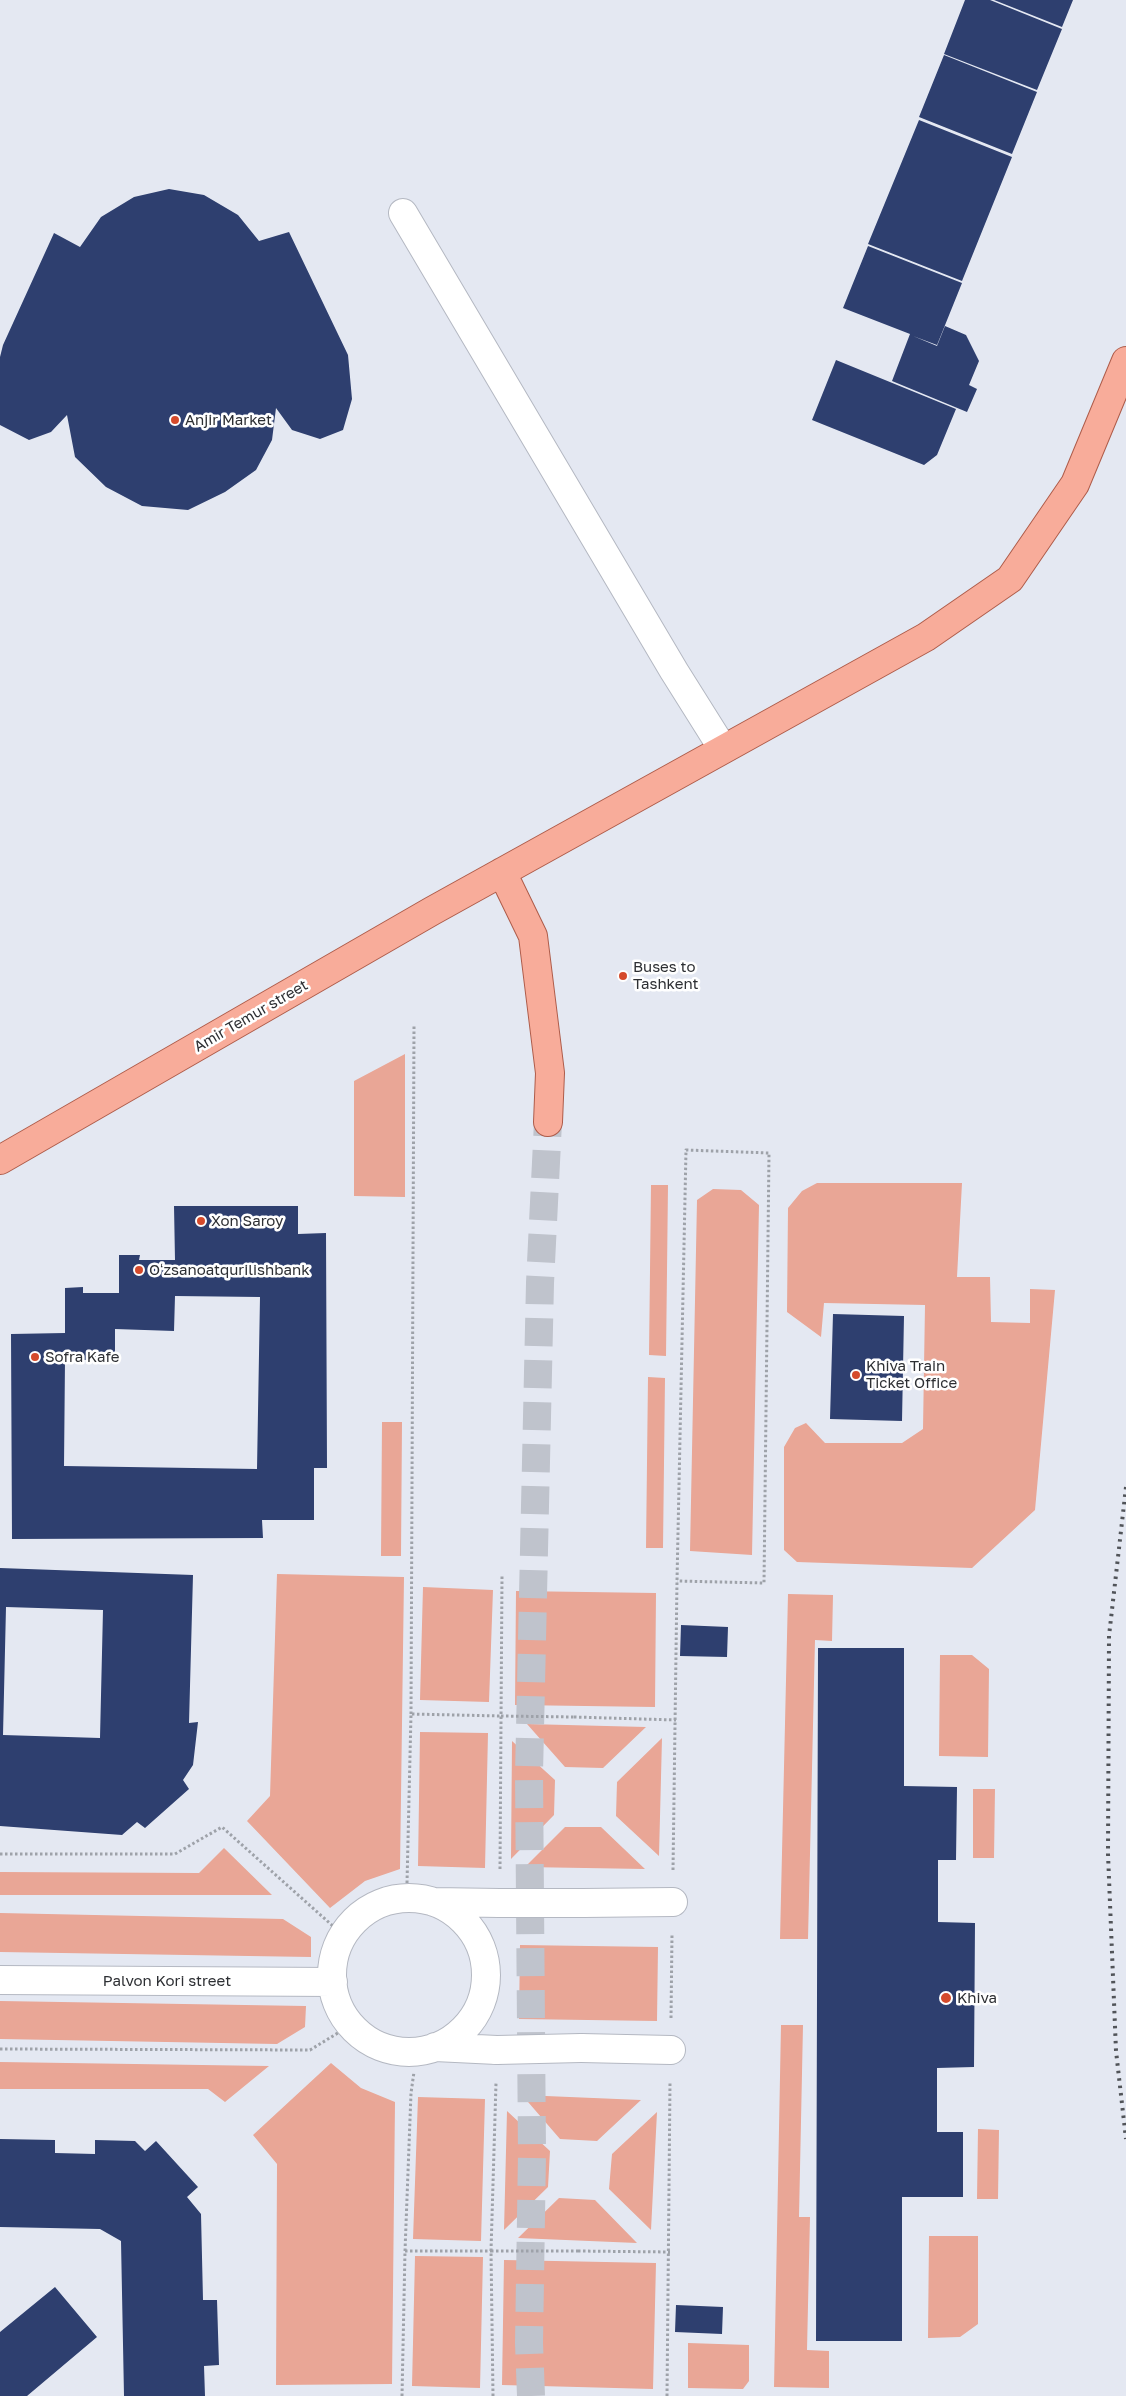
<!DOCTYPE html>
<html>
<head>
<meta charset="utf-8">
<style>
	body { margin:0 }
	canvas { display:block; background:#e4e8f2 }
</style>
</head>
<body>
<canvas width="1126" height="2396"></canvas>
<script>
const ctx = document.querySelector('canvas').getContext('2d');
ctx.lineJoin = 'round';
function fill(path, color) { ctx.fillStyle = color; ctx.fill(path, 'evenodd'); }
const shape = rows => new Path2D(rows.map(r => 'M' + r).join(''));
function strokePath(path, color, width, dash) { ctx.strokeStyle = color; ctx.lineWidth = width; ctx.lineCap = dash ? 'butt' : 'round'; ctx.setLineDash(dash || []); ctx.stroke(path); }
function drawText(font, color, halo, rows, align = 'center') {
  ctx.font = font + ' "Golos Text",sans-serif'; ctx.lineWidth = 5; ctx.setLineDash([]); ctx.textBaseline = 'middle'; ctx.strokeStyle = halo; ctx.fillStyle = color; for (const [text, x, y, turn = 0] of rows) {
    ctx.save(); ctx.translate(x, y); ctx.rotate((+turn || 0) * Math.PI / 180); ctx.textAlign = isNaN(turn) ? turn : align; if (halo) ctx.strokeText(text, 0, 0); ctx.fillText(text, 0, 0); ctx.restore();
  }
}
const green = shape([
	[405,1054,405,1197,354,1196,354,1081],
	[817,1183,962,1183,957,1277,990,1277,991,1322,1030,1323,1030,1289,1055,1290,1035,1510,972,1568,797,1562,784,1550,784,1447,795,1428,806,1423,825,1443,902,1443,923,1429,925,1305,824,1303,821,1337,787,1312,788,1208,802,1191],
	[651,1185,668,1185,666,1356,649,1355],
	[713,1189,741,1190,759,1205,752,1555,690,1551,697,1200],
	[648,1377,665,1378,663,1548,646,1548],
	[382,1422,402,1422,401,1556,381,1556],
	[277,1574,404,1577,400,1869,365,1881,330,1908,247,1821,270,1796],
	[423,1587,493,1590,489,1702,420,1700],
	[516,1591,656,1593,655,1707,515,1705],
	[788,1594,833,1595,832,1641,815,1640,808,1939,780,1939],
	[940,1655,972,1655,989,1669,988,1757,939,1756],
	[527,1724,646,1727,603,1768,565,1767],
	[420,1732,488,1733,485,1868,418,1866],
	[662,1738,659,1856,616,1816,617,1782],
	[512,1741,555,1780,554,1815,511,1859],
	[973,1789,995,1789,994,1858,973,1858],
	[565,1827,601,1827,645,1869,525,1867],
	[224,1848,272,1895,0,1895,0,1872,199,1873],
	[0,1913,283,1919,311,1937,311,1957,0,1952],
	[520,1945,658,1947,657,2021,519,2019],
	[0,2001,306,2006,305,2027,277,2044,0,2039],
	[781,2025,803,2025,799,2217,810,2217,807,2350,829,2351,829,2388,774,2387],
	[0,2062,269,2066,225,2102,208,2089,0,2089],
	[331,2063,361,2088,395,2102,392,2384,276,2385,277,2164,253,2135],
	[522,2095,641,2100,597,2141,560,2139],
	[418,2097,485,2099,481,2241,413,2239],
	[507,2111,550,2151,548,2187,504,2230],
	[657,2112,651,2230,609,2189,612,2154],
	[978,2129,999,2130,998,2199,977,2199],
	[559,2198,595,2200,637,2243,518,2238],
	[929,2236,978,2236,978,2324,960,2337,928,2338],
	[415,2256,483,2257,480,2388,412,2386],
	[504,2260,656,2263,653,2389,502,2385],
	[688,2343,749,2345,749,2381,743,2389,688,2388]
]);
const building = shape([
	[965,0,990,0,1062,29,1037,90,944,54],
	[994,0,1073,0,1062,27],
	[944,55,1037,92,1012,154,919,117],
	[919,120,1012,157,962,281,868,244],
	[169,189,204,195,238,215,259,241,289,232,348,355,352,399,343,430,320,439,292,430,276,408,272,440,256,470,225,492,188,510,142,506,106,487,75,457,67,415,51,432,29,440,0,425,0,357,3,345,54,233,80,247,101,217,134,197],
	[868,246,962,283,937,345,913,336,937,346,945,326,966,335,979,361,969,385,977,389,967,412,892,381,910,334,843,308],
	[836,360,956,409,937,455,924,465,812,420],
	[174,1206,298,1206,298,1234,326,1233,327,1468,314,1468,314,1520,262,1520,263,1538,12,1539,11,1334,65,1333,65,1288,83,1287,83,1293,119,1293,119,1255,140,1255,139,1260,175,1260],
	[175,1296,260,1297,257,1469,64,1466,65,1360,115,1360,115,1329,174,1331],
	[833,1314,904,1316,902,1421,830,1419],
	[0,1568,193,1575,189,1723,198,1722,193,1765,183,1780,189,1789,145,1828,137,1822,122,1835,0,1826],
	[6,1607,103,1610,100,1738,3,1735],
	[681,1625,728,1627,727,1657,680,1656],
	[818,1648,904,1648,904,1786,957,1787,956,1860,938,1860,938,1922,975,1923,974,2067,937,2068,937,2132,963,2132,963,2197,902,2197,902,2341,816,2341],
	[0,2139,55,2140,55,2153,95,2154,95,2140,135,2141,145,2151,156,2141,198,2187,187,2197,201,2214,203,2300,217,2300,219,2365,204,2366,205,2396,124,2396,121,2241,100,2229,0,2227],
	[55,2287,97,2337,27,2396,0,2396,0,2332],
	[676,2305,723,2307,722,2334,675,2332]
]);
const majorTunnel = shape([
	[531,2396,529,2343,532,2154,529,1774,540,1283,548,1122]
]);
const path = shape([
	[411,1714,414,1026],
	[574,1717,676,1720],
	[0,1854,175,1854,222,1827,343,1935],
	[500,1869,502,1576],
	[673,1870,677,1581,686,1150,769,1153,764,1583,677,1581],
	[407,1883,411,1714,501,1716],
	[671,2018,672,1934],
	[0,2049,310,2050,351,2025],
	[405,2251,491,2251],
	[578,2251,670,2252],
	[402,2396,405,2251,411,2093,414,2072],
	[493,2396,491,2251,496,2083],
	[667,2396,670,2082]
]);
const minor = shape([
	[403,213,674,671,723,749],
	'332 1975a77 77 0 1 1 154 0a77 77 0 1 1-154 0Z',
	[434,1902,500,1903],
	[583,1903,673,1902],
	[0,1980,333,1982],
	[435,2047,497,2050],
	[581,2048,671,2050]
]);
const major = shape([
	[502,872,533,936,550,1073,548,1122],
	[0,1160,432,911,926,637,1010,579,1075,484,1126,361]
]);
const rail = shape([
	[1126,1487,1109,1636,1108,1854,1116,2051,1126,2139]
]);
const pathBridge = shape([
	[501,1716,574,1717],
	[491,2251,578,2251]
]);
const minorBridge = shape([
	[500,1903,583,1903],
	[497,2050,581,2048]
]);
const markers = [
	[175,420,5,"#d54a2b"],
	[623,976,5,"#d54a2b"],
	[201,1221,5,"#d54a2b"],
	[139,1270,5,"#d54a2b"],
	[35,1357,5,"#d54a2b"],
	[856,1375,5,"#d54a2b"],
	[946,1998,6,"#d54a2b"]
];
const poiNames = [
	["Anjir Market",185,420],
	["Buses to",633,967],
	["Tashkent",633,984],
	["Xon Saroy",211,1221],
	["Oʻzsanoatqurilishbank",149,1270],
	["Sofra Kafe",45,1357],
	["Khiva Train",866,1366],
	["Ticket Office",866,1383],
	["Khiva",957,1998]
];
const streetNames = [
	["Amir Temur street",251,1016,-30],
	["Palvon Kori street",167,1981]
];
fill(green, '#e9a696');
fill(building, '#2e3f6f');
strokePath(majorTunnel, '#bfc3cc', 28, [28, 14]);
strokePath(minor, '#b4b8c2', 30);
strokePath(major, '#ae5c4a', 30);
strokePath(path, '#9ea2a9', 3, [2.5, 2.5]);
strokePath(minor, '#fff', 28);
strokePath(major, '#f8ac9a', 28);
strokePath(rail, '#515459', 4, [2.5, 5]);
strokePath(minorBridge, '#b4b8c2', 30, []);
strokePath(pathBridge, '#9ea2a9', 3, [2.5, 2.5]);
strokePath(minorBridge, '#fff', 28);
for (const [x, y, r, color] of markers) { const dot = new Path2D(); dot.arc(x, y, r, 0, 2 * Math.PI); ctx.fillStyle = color; ctx.fill(dot); strokePath(dot, '#fff', 2); }
drawText('15px', '#2d2f33', '#fff', poiNames, 'left');
drawText('15px', '#2d2f33', '#fff', streetNames);
</script>
</body>
</html>
